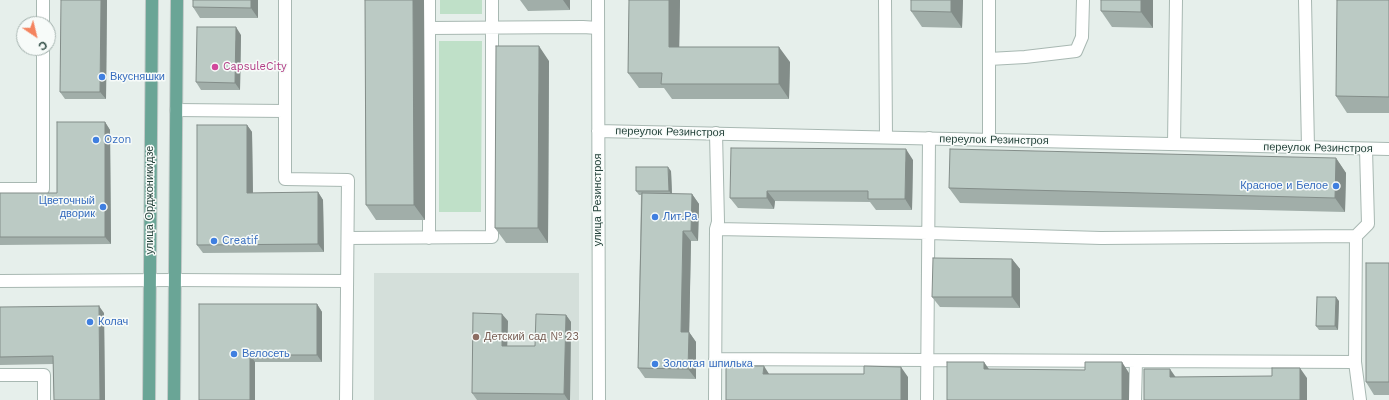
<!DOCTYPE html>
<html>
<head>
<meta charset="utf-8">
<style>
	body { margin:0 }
	#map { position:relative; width:1389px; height:400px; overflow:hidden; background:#e6efeb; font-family:"Work Sans",sans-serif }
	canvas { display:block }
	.north { position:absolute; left:16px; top:16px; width:40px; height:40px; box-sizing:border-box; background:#f7fbf9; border:1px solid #a3b1ad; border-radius:50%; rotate:145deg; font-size:11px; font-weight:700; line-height:16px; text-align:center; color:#24423a }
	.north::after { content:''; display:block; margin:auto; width:14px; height:18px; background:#f4845f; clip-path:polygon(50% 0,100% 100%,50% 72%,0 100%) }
</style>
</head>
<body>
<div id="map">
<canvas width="1389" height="400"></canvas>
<div class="north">С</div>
</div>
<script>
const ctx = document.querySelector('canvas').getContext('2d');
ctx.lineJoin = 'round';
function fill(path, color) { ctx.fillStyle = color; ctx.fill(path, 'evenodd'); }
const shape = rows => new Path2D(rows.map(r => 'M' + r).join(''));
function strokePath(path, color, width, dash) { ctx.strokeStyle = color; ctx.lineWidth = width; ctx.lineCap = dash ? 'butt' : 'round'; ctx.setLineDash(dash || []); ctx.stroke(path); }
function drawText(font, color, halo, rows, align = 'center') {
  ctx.font = font + ' "Work Sans",sans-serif'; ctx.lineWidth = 3; ctx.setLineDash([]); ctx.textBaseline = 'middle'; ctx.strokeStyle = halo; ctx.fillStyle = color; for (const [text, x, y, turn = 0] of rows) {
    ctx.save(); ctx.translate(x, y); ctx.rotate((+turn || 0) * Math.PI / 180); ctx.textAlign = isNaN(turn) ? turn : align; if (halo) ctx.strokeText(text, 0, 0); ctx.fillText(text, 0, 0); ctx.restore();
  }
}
const built = shape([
	[374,273,579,273,579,400,374,400]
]);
const green = shape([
	[440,0,482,0,482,14,440,14],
	[439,41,482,41,481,212,439,212]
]);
const lane = shape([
	[43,0,43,24],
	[285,0,285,179,348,180,346,400],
	[429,0,429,238],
	[885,0,886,137],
	[1305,0,1308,147],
	[429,28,583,27,598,28],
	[989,59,1025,57,1076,51,1082,37,1083,0],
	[176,110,285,111],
	[716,133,718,222,716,229,928,233,1101,238,1356,236,1368,224,1366,149],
	[989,140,989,0],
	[1174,144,1176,0],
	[0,189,43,189,43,48],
	[1356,236,1355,362,1360,400],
	[348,238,492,237,492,0],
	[175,280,347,281],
	[715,359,1355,362],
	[0,375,44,375,44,400],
	[715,400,716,229],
	[927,400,929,138],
	[1135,400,1136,361]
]);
const street = shape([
	[598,0,599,400],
	[598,131,1389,149],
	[0,281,175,280]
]);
const primary = shape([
	[149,400,152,0],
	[174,400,177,0]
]);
const wall = shape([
	[61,0,107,0,106,99,65,99,60,92],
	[258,0,258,18,200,18,193,7],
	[365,0,424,0,425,220,376,220,366,205],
	[520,0,570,0,570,10,528,11],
	[629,0,680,0,679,47,790,62,789,99,672,99,664,88,639,88,628,73],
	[963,0,962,28,922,27,911,11],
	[1153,0,1153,28,1112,27,1101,11],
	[1389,0,1389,113,1347,113,1336,96],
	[241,35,240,90,201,90,196,82],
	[549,61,548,243,506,243,495,228],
	[105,122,110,130,111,244,0,245,0,193,57,193],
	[247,125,252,132,253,193,318,192,323,200,324,252,203,253,197,245],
	[1336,158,1346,173,1345,212,960,203,949,188],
	[913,160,912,210,876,210,870,202,775,201,774,209,738,208,730,198],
	[671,171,672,194,692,194,699,204,698,241,691,241,689,332,696,342,696,379,645,378,638,368,641,195,639,195,636,191],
	[1012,259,1020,269,1020,308,940,307,932,297],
	[1389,263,1389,395,1374,395,1366,382],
	[1339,301,1338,330,1319,330,1316,326],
	[199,304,317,304,322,312,322,362,255,362,255,400,199,400],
	[0,307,104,313,105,400,54,400,53,364,0,365],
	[566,315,571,322,570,400,477,400,472,393,508,321,507,346,535,346]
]);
const shadedWall = shape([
	[101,0,107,0,106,99,100,92],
	[251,0,258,0,258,18,251,8],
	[413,0,424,0,425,220,414,205],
	[563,0,570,0,570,10],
	[669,0,680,0,679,62,669,47],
	[951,0,963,0,962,28,951,12],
	[1141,0,1153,0,1153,28,1141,12],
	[236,27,241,35,240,90,235,83],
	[539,46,549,61,548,243,538,228],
	[779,47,790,62,789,99,779,84],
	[105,122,110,130,111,244,105,237],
	[247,125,252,132,253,200,247,193],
	[906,149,913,160,912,210,905,199],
	[1336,158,1346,173,1345,212,1335,198],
	[668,167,671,171,672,195,669,191],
	[767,191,775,201,774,209,767,198],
	[318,192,323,200,324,252,318,244],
	[692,194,699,204,698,241,691,231],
	[683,231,691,241,689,342,681,332],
	[1012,259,1020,269,1020,308,1012,297],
	[1336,297,1339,301,1338,330,1335,326],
	[317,304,322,312,322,362,317,355],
	[99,306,104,313,105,400,100,400],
	[502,314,508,321,507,353,502,346],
	[566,315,571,322,570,400,568,400,564,394],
	[689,332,696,342,696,379,688,369],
	[250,355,255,362,255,400,250,400],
	[984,362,991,372,984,369],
	[1122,362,1129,373,1129,400,1122,400],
	[764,366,771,377,763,374],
	[901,367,908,377,908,400,901,400],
	[1300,368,1307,378,1307,400,1300,400],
	[1170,369,1177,379,1170,377]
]);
const building = shape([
	[61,0,101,0,100,92,60,92,61,0],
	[193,0,251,0,251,8,193,7,193,0],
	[365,0,413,0,414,205,366,205,365,0],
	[629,0,669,0,669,47,779,47,779,84,661,84,662,73,628,73,629,0],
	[911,0,951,0,951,12,911,11,911,0],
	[1101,0,1141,0,1141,12,1101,11,1101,0],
	[1337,0,1389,0,1389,97,1336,96,1337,0],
	[197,27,236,27,235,83,196,82,197,27],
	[496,46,539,46,538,228,495,228,496,46],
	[57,122,105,122,105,237,0,237,0,193,57,193,57,122],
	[197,125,247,125,247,193,318,192,318,244,197,245,197,125],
	[731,148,906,149,905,199,868,199,868,191,767,191,767,198,730,198,731,148],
	[950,149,1336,158,1335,198,949,188,950,149],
	[636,167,668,167,669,191,636,191,636,167],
	[642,193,692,194,691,231,683,231,681,332,689,332,688,369,638,368,642,193],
	[933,258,1012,259,1012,297,932,297,933,258],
	[1366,263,1389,263,1389,382,1366,382,1366,263],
	[1317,297,1336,297,1335,326,1316,326,1317,297],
	[199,304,317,304,317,355,250,355,250,400,199,400,199,304],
	[99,306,100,400,54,400,53,356,0,357,0,307,99,306],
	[473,313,502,314,502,346,535,346,536,314,566,315,564,394,472,393,473,313],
	[947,362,984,362,984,369,1085,370,1085,362,1122,362,1122,400,947,400,947,362],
	[726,366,764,366,763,374,864,374,864,366,901,367,901,400,726,400,726,366],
	[1272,368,1300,368,1300,400,1144,400,1144,369,1170,369,1170,377,1272,376,1272,368]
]);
const markers = [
	[215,67,4,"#d1479c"],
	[102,77,4,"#3f7fe0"],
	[96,140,4,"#3f7fe0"],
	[1336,186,4,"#3f7fe0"],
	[103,207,4,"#3f7fe0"],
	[655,217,4,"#3f7fe0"],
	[214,241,4,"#3f7fe0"],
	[90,322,4,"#3f7fe0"],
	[476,337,4,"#8d6e63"],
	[234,354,4,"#3f7fe0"],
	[655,364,4,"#3f7fe0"]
];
const hotelNames = [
	["CapsuleCity",223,67]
];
const shopNames = [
	["Вкусняшки",110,77],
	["Ozon",104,140],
	["Красное и Белое",1328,186,"right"],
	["Цветочный",95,201,"right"],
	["дворик",95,214,"right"],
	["Лит.Ра",663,217],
	["Creatif",222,241],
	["Колач",98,322],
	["Велосеть",242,354],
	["Золотая шпилька",663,364]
];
const streetNames = [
	["переулок Резинстроя",670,132,1],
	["переулок Резинстроя",994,140,1],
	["переулок Резинстроя",1318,148,1],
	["улица Орджоникидзе",150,200,-90],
	["улица Резинстроя",598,200,-90]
];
const educationNames = [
	["Детский сад № 23",484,337]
];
fill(built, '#d4dfda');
fill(green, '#bfe0c8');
strokePath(lane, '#a8b8b2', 14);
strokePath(street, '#a8b8b2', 14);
strokePath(primary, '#c2cac8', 14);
strokePath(lane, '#fff', 12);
strokePath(street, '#fff', 12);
strokePath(primary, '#6aa596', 12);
fill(wall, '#a1aea9');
fill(shadedWall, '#838d89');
fill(building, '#bbcac4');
strokePath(building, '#838d89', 1);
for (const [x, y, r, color] of markers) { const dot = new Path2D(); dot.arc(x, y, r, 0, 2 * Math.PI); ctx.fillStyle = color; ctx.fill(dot); strokePath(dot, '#f7fbf9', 1.5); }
drawText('11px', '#b23c85', '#f7fbf9', hotelNames, 'left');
drawText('11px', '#366cbe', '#f7fbf9', shopNames, 'left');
drawText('11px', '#24423a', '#f7fbf9', streetNames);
drawText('11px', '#785e54', '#f7fbf9', educationNames, 'left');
</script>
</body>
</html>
